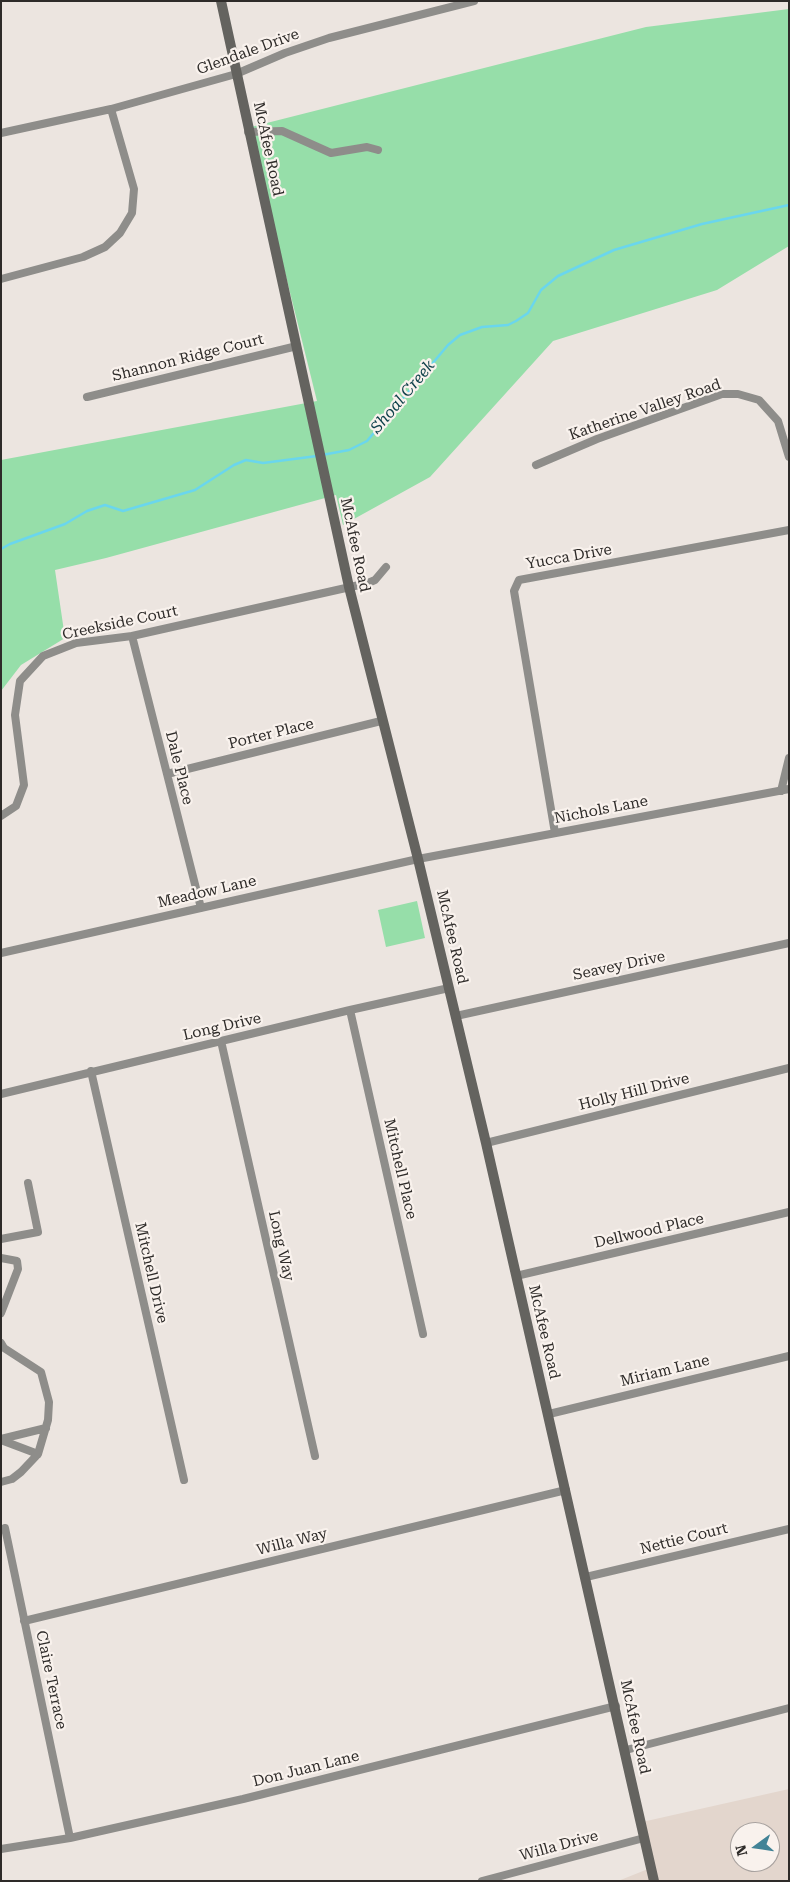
<!DOCTYPE html>
<html>
<head>
<meta charset="utf-8">
<style>
	body { margin:0 }
	#map { position:relative; width:790px; height:1882px; overflow:hidden; background:#ece5e0; font-family:"Roboto Serif",serif }
	canvas { display:block }
	.frame { position:absolute; inset:0; border:2px solid #2e2b29; pointer-events:none }
	.north { position:absolute; left:730px; top:1822px; width:50px; height:50px; box-sizing:border-box; background:#f9f2ed; border:1px solid #a8a29f; border-radius:50%; rotate:256deg; font-size:14px; font-weight:700; line-height:20px; text-align:center; color:#2e2b29 }
	.north::after { content:''; display:block; margin:auto; width:18px; height:22px; background:#428396; clip-path:polygon(50% 0,100% 100%,50% 72%,0 100%) }
</style>
</head>
<body>
<div id="map">
<canvas width="790" height="1882"></canvas>
<div class="frame"></div>
<div class="north">N</div>
</div>
<script>
const ctx = document.querySelector('canvas').getContext('2d');
ctx.lineJoin = 'round';
function fill(path, color) { ctx.fillStyle = color; ctx.fill(path, 'evenodd'); }
const shape = rows => new Path2D(rows.map(r => 'M' + r).join(''));
function strokePath(path, color, width, dash) { ctx.strokeStyle = color; ctx.lineWidth = width; ctx.lineCap = dash ? 'butt' : 'round'; ctx.setLineDash(dash || []); ctx.stroke(path); }
function drawText(font, color, halo, rows, align = 'center') {
  ctx.font = font + ' "Roboto Serif",serif'; ctx.lineWidth = 4.5; ctx.setLineDash([]); ctx.textBaseline = 'middle'; ctx.strokeStyle = halo; ctx.fillStyle = color; for (const [text, x, y, turn = 0] of rows) {
    ctx.save(); ctx.translate(x, y); ctx.rotate((+turn || 0) * Math.PI / 180); ctx.textAlign = isNaN(turn) ? turn : align; if (halo) ctx.strokeText(text, 0, 0); ctx.fillText(text, 0, 0); ctx.restore();
  }
}
const built = shape([
	[789,1789,789,1881,618,1881,653,1867,642,1822],
	[740,1832,770,1832,770,1862,740,1862]
]);
const green = shape([
	[789,9,789,246,717,290,553,341,430,477,343,525,336,495,106,558,55,570,65,638,21,665,1,691,1,460,317,401,273,224,251,127,646,27],
	[417,901,425,938,386,947,378,910]
]);
const stream = shape([
	[322,455,349,450,367,441,448,345,460,335,482,327,508,325,516,321,528,313,541,290,558,276,614,250,702,224,789,205],
	[1,549,10,544,65,524,87,511,105,505,123,511,195,490,234,465,246,460,263,463,317,456]
]);
const street = shape([
	[248,132,282,131,331,153,367,147,378,150],
	[1,133,111,109,236,74,285,53,329,38,474,1],
	[1,279,83,257,105,247,120,233,132,213,134,189,111,109],
	[87,397,297,346],
	[536,465,597,439,722,394,738,394,759,400,778,421,789,457],
	[132,636,201,908],
	[167,774,381,721],
	[781,791,789,758],
	[1,816,16,806,24,785,15,715,20,681,43,656,76,643,132,636,368,583,375,580,386,567],
	[555,833,514,591,519,580,789,530],
	[1,953,418,859,789,789],
	[350,1010,423,1334],
	[456,1016,789,943],
	[221,1041,315,1456],
	[91,1071,184,1480],
	[1,1094,350,1010,449,988],
	[486,1143,789,1068],
	[1,1239,38,1232,28,1183],
	[1,1258,17,1261,18,1269,1,1313],
	[516,1276,789,1212],
	[1,1343,4,1348,41,1372,49,1402,48,1420,38,1454,21,1472,12,1479,1,1482],
	[549,1414,789,1356],
	[1,1439,46,1428],
	[1,1440,38,1454],
	[5,1528,70,1838],
	[586,1577,789,1529],
	[24,1621,566,1490],
	[626,1750,789,1708],
	[1,1849,70,1838,243,1799,616,1706],
	[482,1881,644,1838]
]);
const secondary = shape([
	[221,1,349,587,418,859,486,1143,654,1881]
]);
const streetNames = [
	["Glendale Drive",248,52,-20],
	["McAfee Road",268,149,78],
	["Shannon Ridge Court",188,358,-14],
	["Katherine Valley Road",645,410,-19],
	["McAfee Road",355,545,78],
	["Yucca Drive",569,557,-10],
	["Creekside Court",120,623,-12],
	["Porter Place",271,734,-14],
	["Dale Place",179,768,76],
	["Nichols Lane",601,810,-11],
	["Meadow Lane",207,892,-13],
	["McAfee Road",452,937,77],
	["Seavey Drive",619,966,-12],
	["Long Drive",222,1027,-13],
	["Holly Hill Drive",634,1092,-14],
	["Mitchell Place",400,1169,77],
	["Dellwood Place",649,1231,-13],
	["Long Way",281,1246,77],
	["Mitchell Drive",151,1273,77],
	["McAfee Road",544,1332,77],
	["Miriam Lane",665,1371,-14],
	["Nettie Court",684,1539,-14],
	["Willa Way",292,1542,-14],
	["Claire Terrace",51,1680,78],
	["McAfee Road",635,1727,78],
	["Don Juan Lane",306,1769,-14],
	["Willa Drive",559,1846,-15]
];
const waterNames = [
	["Shoal Creek",403,397,-50]
];
fill(built, '#e3d6cd');
fill(green, '#96dea9');
strokePath(stream, '#6ad6ed', 2.5);
strokePath(street, '#8e8d8a', 8);
strokePath(secondary, '#64635f', 10);
drawText('15px', '#2e2b29', '#f9f2ed', streetNames);
drawText('italic 16px', '#0f414b', '#f9f2ed', waterNames);
</script>
</body>
</html>
